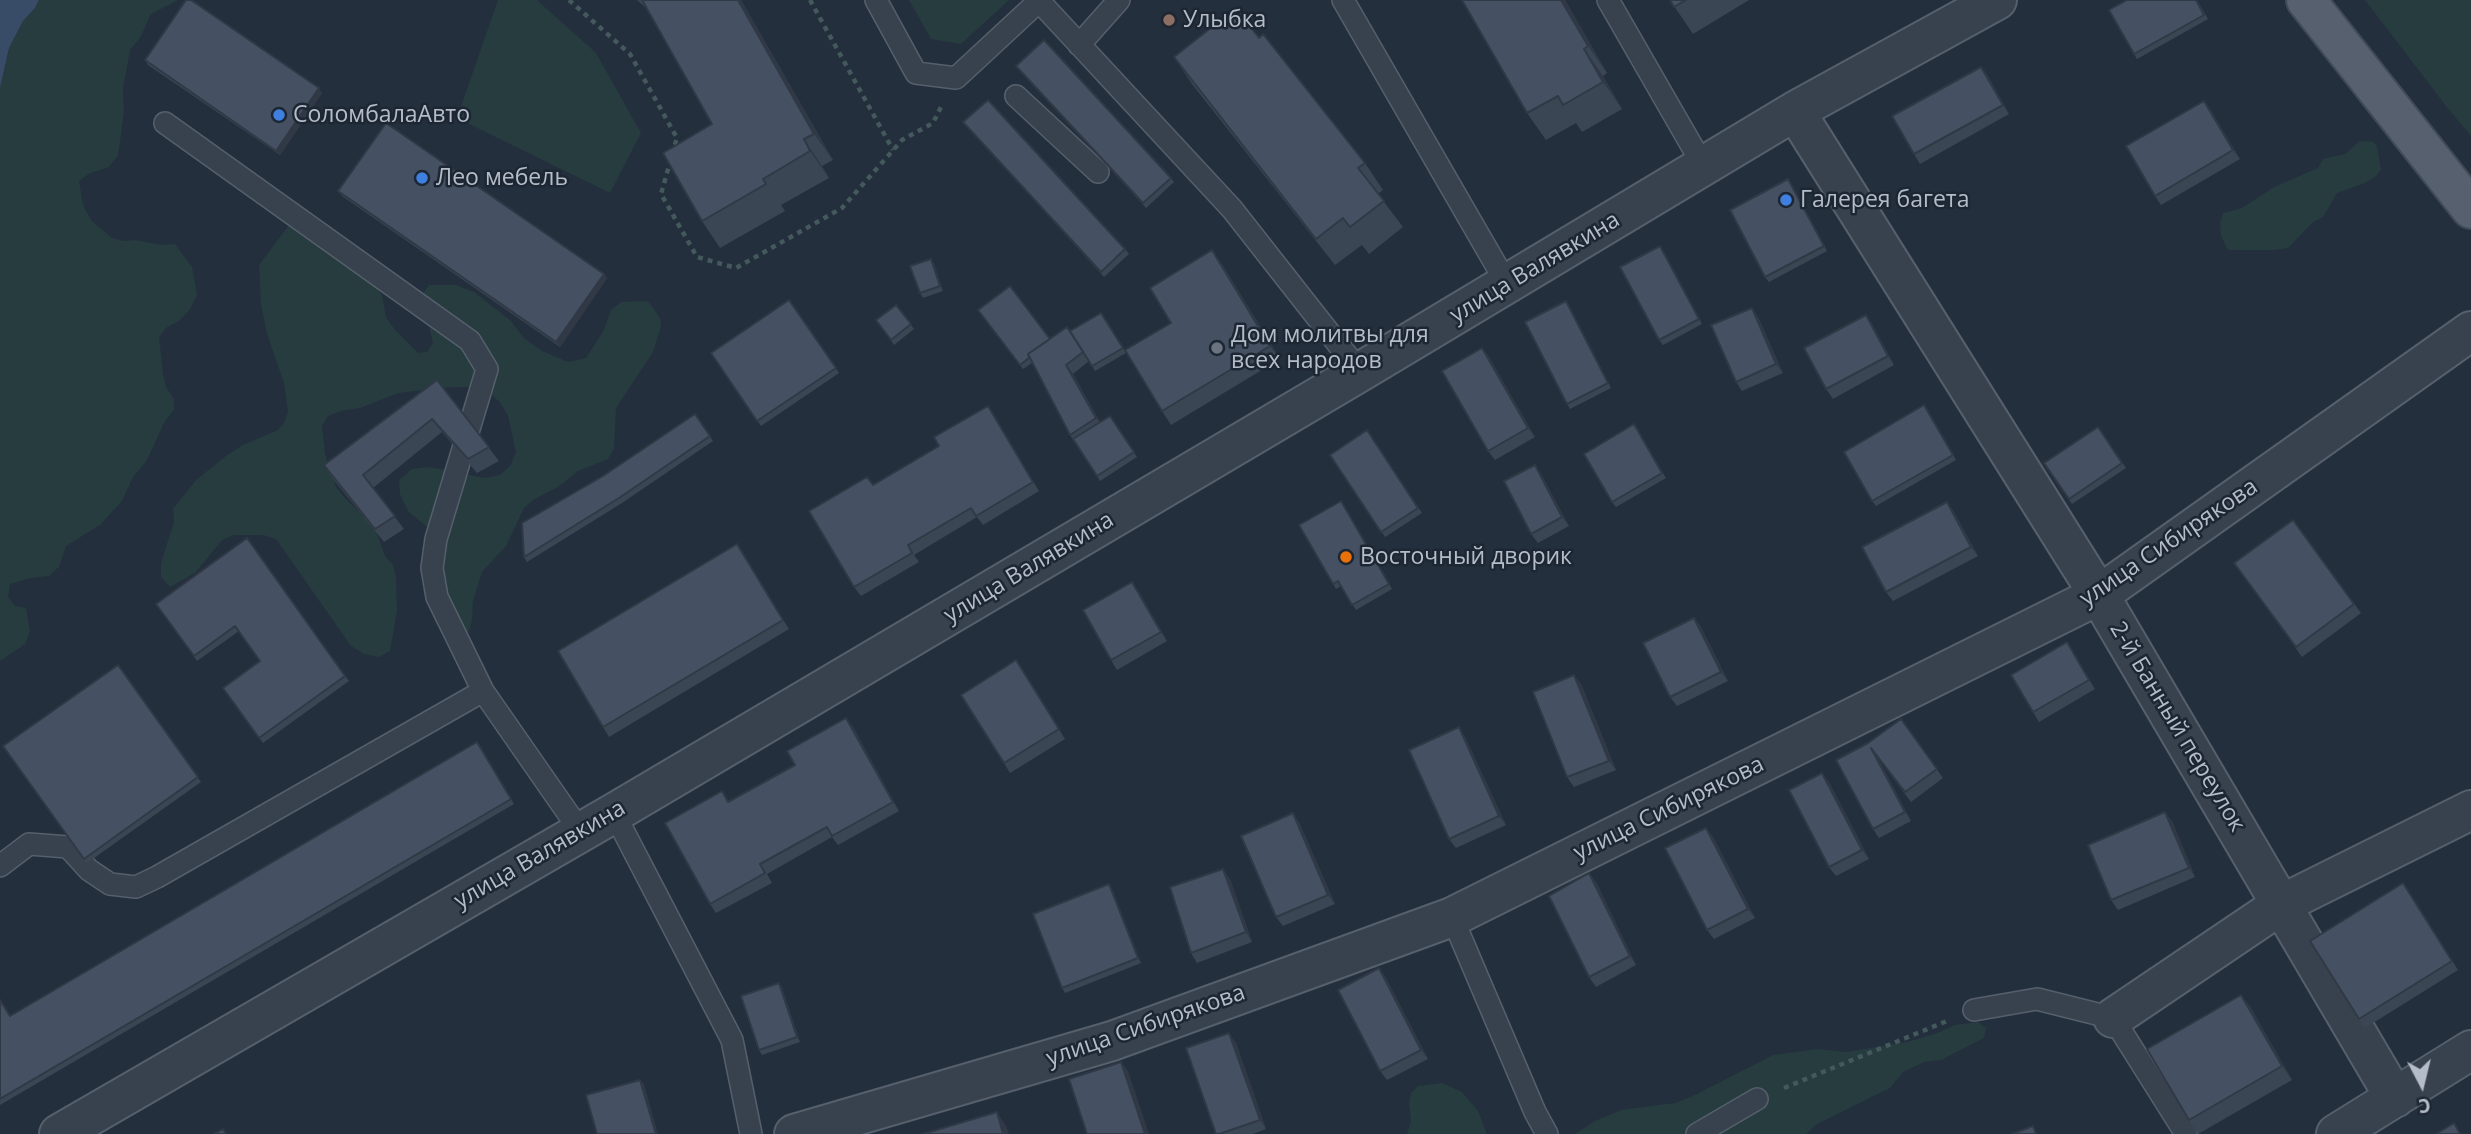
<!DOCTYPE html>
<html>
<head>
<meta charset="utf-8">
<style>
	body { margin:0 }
	#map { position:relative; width:2471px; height:1134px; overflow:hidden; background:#242f3e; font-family:"Open Sans",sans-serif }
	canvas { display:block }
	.north { position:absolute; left:2387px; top:1050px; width:70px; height:70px; -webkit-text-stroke:5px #1d2633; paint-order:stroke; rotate:173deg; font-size:19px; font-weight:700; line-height:28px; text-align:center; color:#b4bcc9 }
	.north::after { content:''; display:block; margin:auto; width:24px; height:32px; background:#b4bcc9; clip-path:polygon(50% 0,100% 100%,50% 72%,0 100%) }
</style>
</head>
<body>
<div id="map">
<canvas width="2471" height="1134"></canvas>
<div class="north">С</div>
</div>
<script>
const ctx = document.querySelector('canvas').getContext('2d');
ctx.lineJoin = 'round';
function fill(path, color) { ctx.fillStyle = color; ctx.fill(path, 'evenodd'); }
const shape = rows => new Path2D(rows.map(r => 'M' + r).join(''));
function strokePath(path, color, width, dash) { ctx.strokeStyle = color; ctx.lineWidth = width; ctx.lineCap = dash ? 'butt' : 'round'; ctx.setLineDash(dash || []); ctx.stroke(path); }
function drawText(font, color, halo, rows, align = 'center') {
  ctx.font = font + ' "Open Sans",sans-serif'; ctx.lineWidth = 5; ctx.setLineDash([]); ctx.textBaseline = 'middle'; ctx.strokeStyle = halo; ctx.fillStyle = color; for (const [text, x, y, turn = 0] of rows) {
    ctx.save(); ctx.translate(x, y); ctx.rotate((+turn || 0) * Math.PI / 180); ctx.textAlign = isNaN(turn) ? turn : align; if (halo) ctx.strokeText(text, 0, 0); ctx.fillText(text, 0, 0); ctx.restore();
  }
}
const green = shape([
	[39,0,178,0,151,14,140,38,130,50,123,89,124,113,118,155,109,167,90,173,79,181,83,205,91,220,112,238,124,241,135,240,161,245,175,244,192,267,197,295,190,309,179,321,167,327,159,337,163,375,166,387,174,399,174,410,165,421,146,462,133,477,122,501,100,525,66,546,59,567,49,576,30,578,10,584,8,597,15,606,26,608,30,631,25,644,0,661,0,88,9,48,23,21,35,8],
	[498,0,537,0,596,53,641,133,610,193,457,118],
	[909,0,1009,0,961,44,931,39],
	[2365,0,2471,0,2471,136,2446,106],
	[2360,141,2373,142,2377,146,2381,170,2376,176,2365,183,2337,193,2323,217,2313,222,2288,248,2274,250,2228,250,2221,236,2220,223,2223,213,2242,208,2274,187,2318,168,2323,159,2345,154],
	[297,222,377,286,382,296,386,317,395,330,418,353,427,352,433,343,428,321,418,301,429,285,456,285,474,292,510,320,524,338,542,351,568,362,586,358,604,330,611,310,621,302,648,301,660,318,661,327,653,352,616,408,614,449,608,459,578,471,558,487,533,500,524,508,506,546,482,572,473,601,472,620,469,631,457,641,447,643,439,621,440,594,445,580,440,545,433,532,408,511,400,494,399,480,412,469,429,467,485,478,500,475,510,466,516,452,508,416,500,402,489,393,473,387,451,387,398,393,360,408,341,411,328,416,322,426,325,454,336,487,344,497,375,528,385,556,393,565,396,578,397,611,390,651,379,657,364,654,351,646,276,539,263,535,234,535,222,540,195,573,170,587,161,577,161,563,174,522,173,509,196,480,226,456,243,445,278,430,285,421,288,412,284,383,267,334,261,304,259,265,289,225],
	[1978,1022,1986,1028,1984,1038,1941,1060,1924,1062,1903,1072,1890,1088,1817,1124,1806,1134,1575,1134,1595,1121,1621,1110,1675,1103,1693,1096,1773,1055,1818,1049,1846,1052,1907,1042,1935,1034,1955,1025],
	[1442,1083,1462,1092,1478,1111,1487,1134,1407,1134,1411,1121,1409,1103,1411,1093,1418,1086]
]);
const water = shape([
	[0,0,39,0,35,8,23,21,9,48,0,88]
]);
const path = shape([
	[569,0,630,54,677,138,673,151],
	[810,0,893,150],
	[671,159,661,194,697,257,736,268,842,208,902,140,933,123,941,107],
	[1784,1088,1947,1021]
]);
const lane = shape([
	[876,0,916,73,956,78,1039,1,1232,209,1360,372],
	[1343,0,1507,284],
	[1608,0,1704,167],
	[1079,45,1119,0],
	[1016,96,1098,172],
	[165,123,470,341,487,369,436,539,432,568,437,597,483,691,581,832],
	[614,813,732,1040,751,1134],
	[0,866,29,844,68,847,89,870,110,884,136,887,157,877,483,691],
	[1452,917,1535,1112,1547,1134],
	[1974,1010,2037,999,2113,1018,2186,1134],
	[1697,1134,1757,1099]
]);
const street = shape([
	[1795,111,2099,595,2395,1098],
	[2113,1018,2282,904,2471,810],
	[59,1134,614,813,1360,372,1795,111,1997,0],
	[794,1134,1112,1041,1452,917,2099,595,2471,331],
	[2336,1134,2471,1050]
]);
const primary = shape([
	[2306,0,2471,209]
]);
const wall = shape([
	[637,0,741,0,833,160,822,166,829,178,781,205,785,211,720,248,702,221,712,124,646,8],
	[1565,0,1607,73,1603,76,1622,109,1582,132,1576,123,1546,140,1527,113],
	[1670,0,1749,0,1693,34],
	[2197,0,2208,19,2137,59,2134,54],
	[1259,38,1365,163,1383,190,1378,194,1403,227,1369,254,1362,245,1335,265,1192,84,1174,57],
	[145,60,322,93,280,155,148,65],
	[1016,66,1171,178,1174,182,1146,208],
	[1981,67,1988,76,2009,114,1920,164,1914,154],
	[2204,101,2240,159,2161,205,2155,196],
	[963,122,1125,249,1129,254,1104,277],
	[1788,179,1827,251,1769,282,1765,277],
	[338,191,607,278,560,347,342,196],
	[1660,246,1702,324,1663,345,1659,340],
	[931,259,934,264,943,291,923,298,920,293],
	[1222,264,1280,359,1171,425,1162,411,1171,323],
	[789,300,839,373,761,426,711,353],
	[1566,301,1611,388,1570,409,1567,404],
	[896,305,914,329,894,345,876,320],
	[978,310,1050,339,1070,332,1101,313,1126,353,1095,371,1089,361,1073,374,1100,422,1110,416,1137,457,1100,481,1070,435,1032,363,1023,369],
	[1866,315,1872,324,1894,365,1833,399,1826,389],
	[1758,317,1783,373,1742,391,1736,382],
	[1482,348,1489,357,1535,437,1495,460,1488,451],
	[437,380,499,461,477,473,442,432,373,488,404,529,384,542,333,479,324,465],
	[988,406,1039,491,983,525,977,517,914,555,919,562,861,596,854,587,867,477,873,485,939,446],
	[1927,410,1956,460,1876,506,1872,501],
	[695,414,713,441,622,503,527,562,524,557,603,476],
	[1634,424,1666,478,1616,507,1612,502],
	[2098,427,2126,468,2072,504,2044,463],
	[1367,430,1422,513,1385,537,1330,455],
	[1535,465,1541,474,1569,526,1538,543,1531,534],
	[1947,502,1954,512,1978,556,1893,601,1886,592],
	[1344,506,1392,589,1356,610,1341,586,1336,589,1333,584],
	[2293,520,2361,613,2302,657,2234,563],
	[247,538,349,681,263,743,223,688,260,661,239,631,197,661,156,604],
	[737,544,789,629,609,737,603,727],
	[1139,592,1167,641,1117,670,1111,660],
	[1694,618,1701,627,1728,681,1677,706,1670,697],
	[2067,642,2095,689,2039,722,2033,712],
	[118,665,201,782,87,863,3,746],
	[1023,670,1065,739,1010,773,1004,763],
	[1581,684,1616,770,1574,787,1567,777],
	[846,718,853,727,899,811,838,845,832,837,767,874,772,883,716,913,710,904,729,802,795,765],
	[1901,719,1943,778,1911,802,1878,758,1911,821,1879,838,1873,829,1868,743],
	[1465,737,1506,825,1456,848,1449,839],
	[481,747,514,804,0,1105,0,999,10,1016],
	[1829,782,1869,859,1836,876,1829,867],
	[2172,821,2195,877,2118,910,2111,900],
	[1299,822,1335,904,1283,926,1276,917],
	[1706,828,1713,837,1755,918,1714,939,1707,930],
	[1230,879,1252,942,1197,963,1191,953],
	[1596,882,1636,965,1596,987,1589,977],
	[1109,884,1112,889,1141,963,1065,993,1062,988],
	[2409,892,2458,970,2365,1028,2359,1019],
	[1379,968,1386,978,1428,1059,1387,1080,1380,1071],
	[782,988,800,1042,762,1055,759,1050],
	[2241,995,2251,1008,2292,1080,2198,1134,2189,1120],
	[1236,1043,1266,1129,1253,1134,1216,1134]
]);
const shadedWall = shape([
	[738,0,741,0,833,160,814,134],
	[1561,0,1565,0,1607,73,1588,46],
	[1584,49,1603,76,1622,109,1603,82],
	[1981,67,1988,76,2009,114,2003,105],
	[319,88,322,93,280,155,276,151],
	[2204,101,2211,110,2240,159,2233,150],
	[804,139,822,166,829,178,810,151],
	[1660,246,1664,251,1702,324,1699,319],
	[1212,250,1222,264,1280,359,1270,346],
	[931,259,934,264,943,291,940,286],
	[604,274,607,278,560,347,556,342],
	[1566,301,1569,306,1611,388,1608,383],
	[1752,308,1758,317,1783,373,1776,364],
	[1866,315,1872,324,1894,365,1888,356],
	[1482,348,1489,357,1535,437,1528,428],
	[1066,365,1073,374,1103,427,1096,418],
	[988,406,995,416,1039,491,1033,482],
	[1535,465,1541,474,1569,526,1562,517],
	[1947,502,1954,512,1978,556,1971,547],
	[737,544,744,554,789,629,783,620],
	[1132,582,1139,592,1167,641,1161,632],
	[1694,618,1701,627,1728,681,1721,672],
	[2067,642,2073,651,2095,689,2089,680],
	[1574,675,1581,684,1616,770,1609,761],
	[846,718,853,727,899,811,893,802],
	[1459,727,1465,737,1506,825,1499,816],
	[1871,748,1878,758,1911,821,1905,812],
	[1822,773,1829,782,1869,859,1862,850],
	[2165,812,2172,821,2195,877,2189,868],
	[1293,813,1299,822,1335,904,1328,895],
	[1706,828,1713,837,1755,918,1748,909],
	[1223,869,1230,879,1252,942,1246,932],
	[1589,873,1596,882,1636,965,1630,956],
	[1109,884,1112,889,1141,963,1138,958],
	[1379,968,1386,978,1428,1059,1421,1050],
	[779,983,782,988,800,1042,797,1037],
	[2241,995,2251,1008,2292,1080,2282,1066],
	[1229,1033,1236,1043,1266,1129,1260,1120],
	[1121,1062,1128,1071,1149,1134,1145,1134],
	[640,1080,644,1084,658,1134,656,1134],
	[997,1112,1006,1126,1009,1134,1003,1134]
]);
const building = shape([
	[186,0,191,0,319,88,276,151,145,60,186,0],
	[642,0,738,0,814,134,804,139,810,151,763,179,766,184,702,221,663,153,712,124,642,0],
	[1462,0,1561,0,1588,46,1584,49,1603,82,1563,105,1558,96,1527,113,1462,0],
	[1670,0,1686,0,1674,7,1670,0],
	[2127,0,2196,0,2204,15,2134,54,2109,10,2127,0],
	[1236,8,1259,38,1263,34,1365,163,1358,168,1384,201,1350,227,1343,218,1316,239,1174,57,1236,8],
	[1044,40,1171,178,1143,203,1016,66,1044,40],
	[1981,67,2003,105,1914,154,1892,116,1981,67],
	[988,100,1125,249,1101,272,963,122,988,100],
	[2204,101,2233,150,2155,196,2126,146,2204,101],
	[386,123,604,274,556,342,338,191,386,123],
	[1788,179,1824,246,1765,277,1730,210,1788,179],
	[1660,246,1699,319,1659,340,1620,267,1660,246],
	[1212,250,1270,346,1162,411,1125,350,1171,323,1150,288,1212,250],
	[931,259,940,286,920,293,910,266,931,259],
	[1010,286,1050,339,1028,354,1029,358,1020,365,978,310,1010,286],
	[789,300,836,368,757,421,711,353,789,300],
	[1566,301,1608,383,1567,404,1525,322,1566,301],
	[896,305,911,324,891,340,876,320,896,305],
	[1752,308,1776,364,1736,382,1711,325,1752,308],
	[1101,313,1123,348,1092,366,1070,331,1101,313],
	[1866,315,1888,356,1826,389,1804,348,1866,315],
	[1067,327,1083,352,1066,365,1096,418,1070,435,1028,354,1067,327],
	[1482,348,1528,428,1488,451,1442,371,1482,348],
	[437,380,489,447,468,459,432,419,363,475,395,516,375,529,324,465,437,380],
	[1924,405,1953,455,1872,501,1844,452,1924,405],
	[988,406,1033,482,976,516,971,508,908,545,912,553,854,587,809,511,867,477,873,485,939,446,934,437,988,406],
	[695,414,710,436,619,498,524,557,522,523,603,476,695,414],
	[1110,416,1134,452,1097,476,1073,439,1110,416],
	[1634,424,1662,473,1612,502,1584,454,1634,424],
	[2098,427,2122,463,2069,499,2044,463,2098,427],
	[1367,430,1418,508,1381,532,1330,455,1367,430],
	[1535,465,1562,517,1531,534,1504,481,1535,465],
	[1341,501,1389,584,1352,605,1338,581,1333,584,1299,525,1341,501],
	[1947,502,1971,547,1886,592,1862,547,1947,502],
	[2293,520,2354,604,2296,647,2234,563,2293,520],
	[247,538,345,676,259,738,223,688,260,661,235,626,194,656,156,604,247,538],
	[737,544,783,620,603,727,558,651,737,544],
	[1132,582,1161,632,1111,660,1083,610,1132,582],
	[1694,618,1721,672,1670,697,1643,643,1694,618],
	[2067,642,2089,680,2033,712,2011,675,2067,642],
	[1016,660,1059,729,1004,763,961,695,1016,660],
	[118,665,198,777,84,859,3,746,118,665],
	[1574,675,1609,761,1567,777,1533,692,1574,675],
	[846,718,893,802,832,836,827,827,760,864,765,873,710,904,665,823,722,791,728,802,795,765,787,751,846,718],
	[1901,719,1937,769,1905,792,1871,748,1905,812,1873,829,1836,760,1868,743,1901,719],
	[1459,727,1499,816,1449,839,1409,750,1459,727],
	[477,742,511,799,0,1099,0,1000,10,1016,477,742],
	[1822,773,1862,850,1829,867,1789,790,1822,773],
	[2165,812,2189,868,2111,900,2088,845,2165,812],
	[1293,813,1328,895,1276,917,1241,836,1293,813],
	[1706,828,1748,909,1707,930,1665,848,1706,828],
	[1223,869,1246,932,1191,953,1170,887,1223,869],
	[1589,873,1630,956,1589,977,1549,896,1589,873],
	[2403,883,2452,961,2359,1019,2310,941,2403,883],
	[1109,884,1138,958,1062,988,1033,914,1109,884],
	[1379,968,1421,1050,1380,1071,1338,990,1379,968],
	[779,983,797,1037,759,1050,741,996,779,983],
	[2241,995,2282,1066,2189,1120,2147,1049,2241,995],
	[1229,1033,1260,1120,1219,1134,1216,1134,1186,1048,1229,1033],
	[1121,1062,1145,1134,1087,1134,1069,1079,1121,1062],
	[640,1080,656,1134,597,1134,586,1095,640,1080],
	[997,1112,1003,1134,923,1134,997,1112],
	[2454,1123,2460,1134,2436,1134,2454,1123],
	[2033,1126,2036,1134,2012,1134,2033,1126],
	[223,1129,226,1134,214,1134,223,1129]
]);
const markers = [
	[1169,20,7,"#8d6e63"],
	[279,115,7,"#3f7fe0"],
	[422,178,7,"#3f7fe0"],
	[1786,200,7,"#3f7fe0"],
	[1217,348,7,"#6b7280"],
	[1346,557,7,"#e8710a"]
];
const poiNames = [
	["Улыбка",1183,20],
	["СоломбалаАвто",293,115],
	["Лео мебель",436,178],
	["Галерея багета",1800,200],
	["Дом молитвы для",1231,335],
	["всех народов",1231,361],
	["Восточный дворик",1360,557]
];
const streetNames = [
	["улица Валявкина",1535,268,-31],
	["улица Сибирякова",2169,543,-34],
	["улица Валявкина",1029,568,-31],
	["2-й Банный переулок",2177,727,59],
	["улица Сибирякова",1669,809,-26],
	["улица Валявкина",540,855,-30],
	["улица Сибирякова",1146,1026,-19]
];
fill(green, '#263c3f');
fill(water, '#394c67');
strokePath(lane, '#565f6c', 24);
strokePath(street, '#565f6c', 42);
strokePath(primary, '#414a57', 42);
strokePath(path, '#44595c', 4.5, [5, 5]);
strokePath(lane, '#38414e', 21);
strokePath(street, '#38414e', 38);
strokePath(primary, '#56606e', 38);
fill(wall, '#3b4654');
fill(shadedWall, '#303945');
fill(building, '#455162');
strokePath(building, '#303945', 2);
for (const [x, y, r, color] of markers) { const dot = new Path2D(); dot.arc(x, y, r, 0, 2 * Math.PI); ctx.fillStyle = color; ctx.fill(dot); strokePath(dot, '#1d2633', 2.5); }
drawText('23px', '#b4bcc9', '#1d2633', poiNames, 'left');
drawText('23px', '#b4bcc9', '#1d2633', streetNames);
</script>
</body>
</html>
